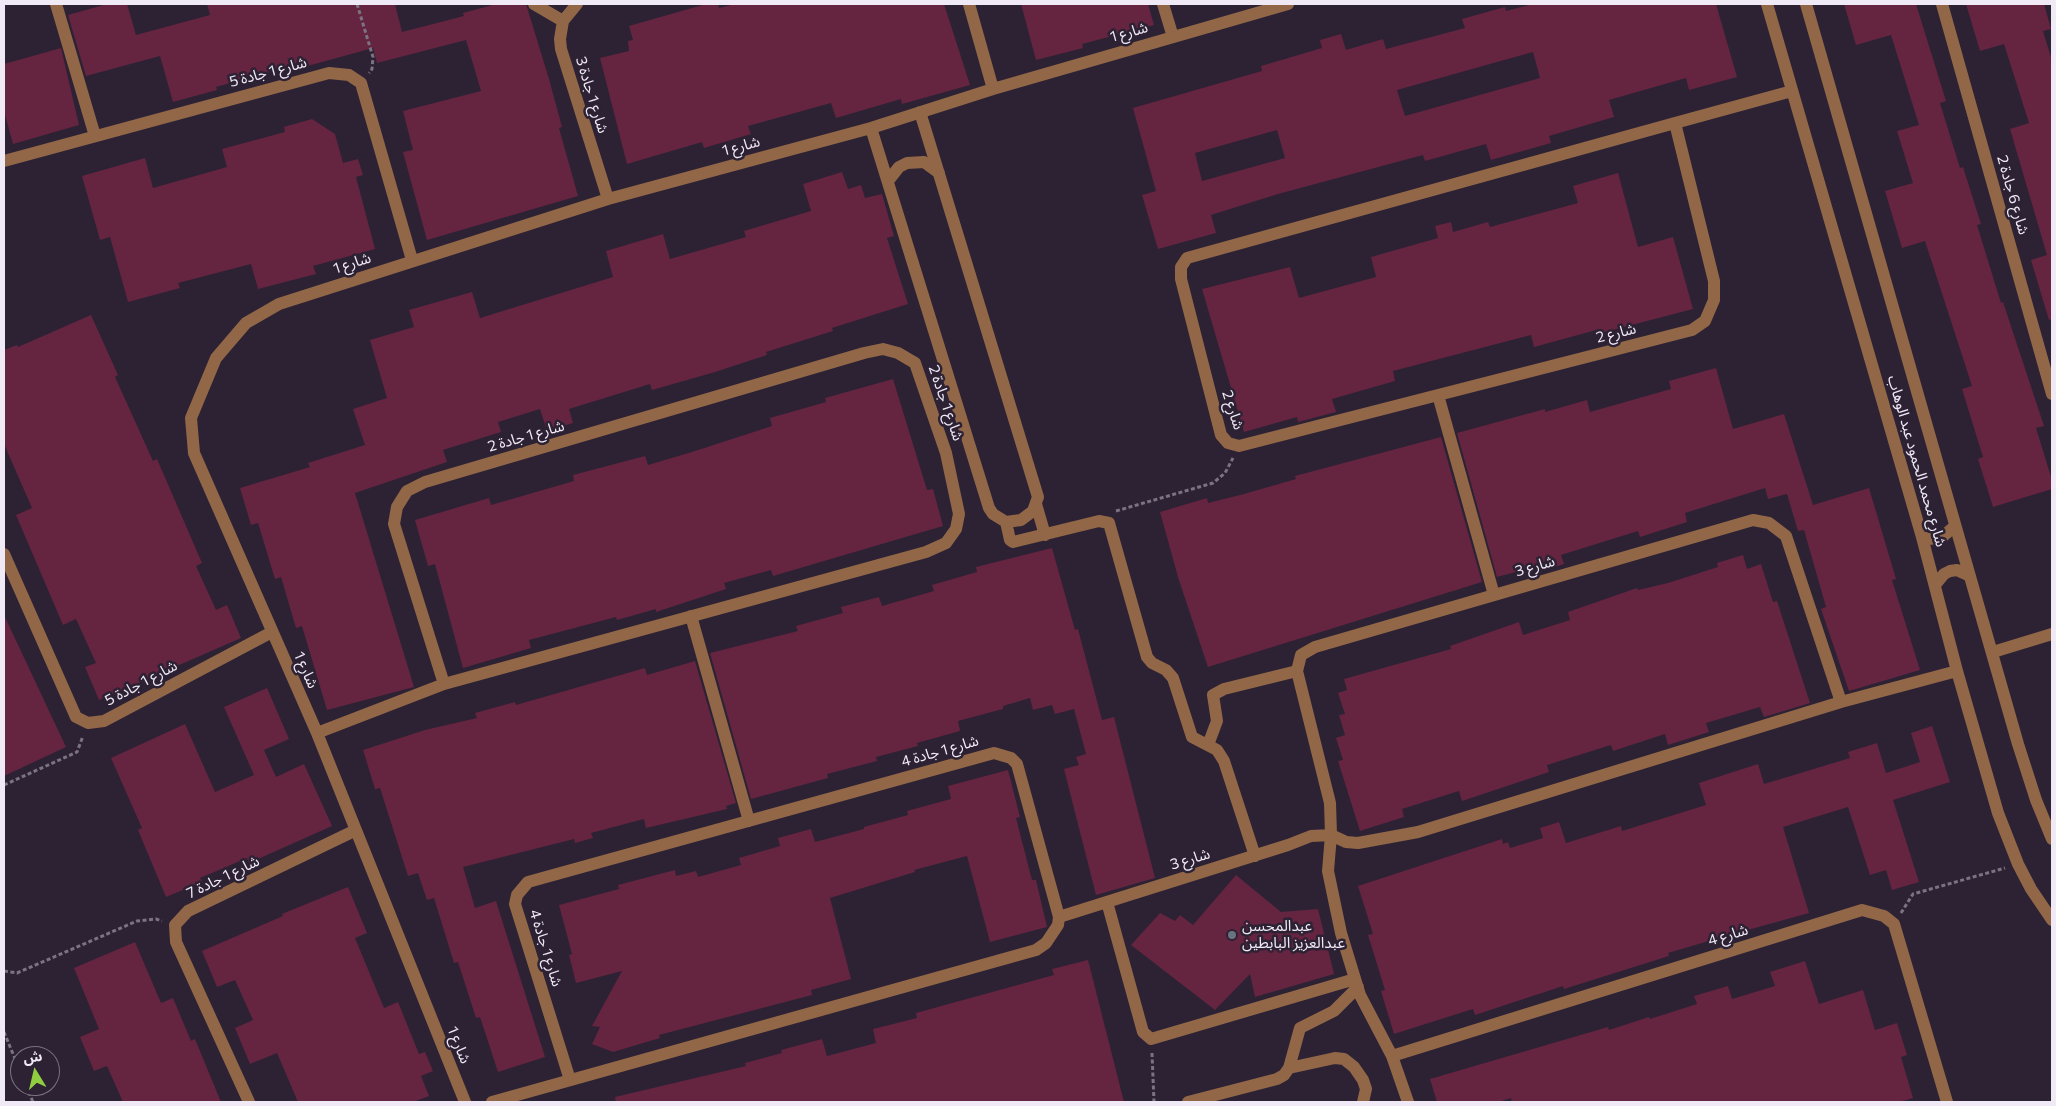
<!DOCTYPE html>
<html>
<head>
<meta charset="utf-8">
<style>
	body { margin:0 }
	#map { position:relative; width:2056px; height:1106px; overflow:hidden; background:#2c2234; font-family:Commissioner,"Noto Sans Arabic",sans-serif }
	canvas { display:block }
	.frame { position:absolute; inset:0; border:5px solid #f0e9f6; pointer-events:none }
	.north { position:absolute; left:10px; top:1046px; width:50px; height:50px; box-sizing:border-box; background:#2c2234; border:1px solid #7a7282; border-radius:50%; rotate:351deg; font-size:14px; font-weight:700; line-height:20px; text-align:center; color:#f0e9f6 }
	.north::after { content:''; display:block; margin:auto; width:18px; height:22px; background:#90cd40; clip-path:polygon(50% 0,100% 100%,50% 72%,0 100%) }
</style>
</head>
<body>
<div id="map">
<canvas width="2056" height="1106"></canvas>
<div class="frame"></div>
<div class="north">ش</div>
</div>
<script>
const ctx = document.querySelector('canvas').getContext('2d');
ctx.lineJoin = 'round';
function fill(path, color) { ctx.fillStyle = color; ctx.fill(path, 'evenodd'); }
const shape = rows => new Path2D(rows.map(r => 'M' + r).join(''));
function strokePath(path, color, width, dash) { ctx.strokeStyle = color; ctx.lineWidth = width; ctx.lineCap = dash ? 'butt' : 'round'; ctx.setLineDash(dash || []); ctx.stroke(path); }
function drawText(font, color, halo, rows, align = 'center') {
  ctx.font = font + ' Commissioner,"Noto Sans Arabic",sans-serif'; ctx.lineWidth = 5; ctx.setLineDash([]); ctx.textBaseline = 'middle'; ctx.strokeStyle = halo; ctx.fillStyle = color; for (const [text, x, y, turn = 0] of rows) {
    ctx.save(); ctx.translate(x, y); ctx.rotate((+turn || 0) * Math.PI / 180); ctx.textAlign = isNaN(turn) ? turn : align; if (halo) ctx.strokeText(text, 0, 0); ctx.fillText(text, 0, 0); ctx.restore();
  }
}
const building = shape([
	[107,4,127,4,136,35,210,15,207,4,395,4,402,32,464,16,463,13,496,4,526,4,549,79,562,127,559,128,578,196,427,240,403,152,413,150,403,111,481,91,466,40,377,63,373,48,293,70,291,66,216,87,217,90,173,102,160,56,86,76,68,15],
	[706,4,718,4,719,8,735,4,944,4,970,85,902,104,901,99,836,118,831,103,748,126,751,134,704,148,702,142,627,164,600,58,629,51,628,41,633,40,629,26],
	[1021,4,1148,4,1154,25,1082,44,1083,48,1036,60],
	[1533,4,1716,4,1737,77,1689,90,1686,78,1609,100,1614,117,1549,136,1551,143,1491,160,1486,144,1425,161,1423,155,1278,194,1211,215,1216,233,1158,249,1142,195,1156,191,1133,108,1262,71,1261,66,1322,48,1320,40,1341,34,1346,50,1383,39,1386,49,1465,28,1462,19,1505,7,1506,11],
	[1533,52,1540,78,1405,116,1397,90],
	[1277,130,1285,158,1202,181,1195,153],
	[1844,4,1916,4,1946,101,1940,103,1960,168,1963,167,1981,224,1977,225,2001,303,2003,302,2044,426,2036,428,2052,480,2052,489,1993,507,1978,459,1983,457,1962,389,1972,386,1925,241,1902,248,1885,191,1913,183,1897,131,1919,125,1891,35,1856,45],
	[1966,4,2044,4,2051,29,2043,31,2052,61,2052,319,2049,320,2031,260,2047,255,2010,129,2029,123,2004,44,1980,51],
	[61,48,79,125,13,144,4,111,4,64],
	[312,119,335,134,343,163,358,159,363,175,356,177,375,249,313,266,316,274,258,289,251,264,178,283,180,288,128,302,110,237,100,240,82,176,145,158,153,188,227,167,222,149,285,132,284,127],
	[842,172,848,189,861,185,865,198,882,194,894,236,887,238,908,304,832,328,833,331,766,352,767,355,715,372,652,390,650,384,569,409,573,423,547,431,540,409,498,422,501,432,443,450,447,462,355,493,414,687,327,710,302,626,296,628,281,577,275,579,258,523,251,525,240,488,310,467,308,463,365,445,353,409,387,398,370,340,414,327,409,310,472,292,480,318,613,277,606,251,663,234,670,259,746,237,744,231,811,211,803,184],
	[1618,173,1638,247,1673,237,1693,309,1601,333,1600,329,1534,347,1531,335,1393,371,1395,381,1332,399,1336,412,1298,422,1297,417,1244,432,1202,289,1290,267,1299,298,1376,277,1371,257,1438,238,1435,226,1451,222,1453,232,1488,222,1490,227,1578,203,1573,186],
	[91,315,118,375,115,377,153,461,157,459,202,563,196,566,216,610,227,605,241,638,99,700,85,667,96,663,76,619,63,625,16,515,32,508,4,444,4,350,17,345,18,347],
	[1716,368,1733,429,1784,414,1813,505,1869,488,1896,579,1892,580,1920,670,1849,691,1821,609,1826,607,1804,530,1798,531,1787,494,1768,499,1765,488,1685,513,1687,522,1640,537,1638,531,1561,555,1564,564,1540,572,1538,566,1497,577,1457,433,1545,409,1545,412,1587,400,1590,412,1671,389,1669,381],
	[893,379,927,490,933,489,943,526,773,576,771,570,724,583,726,589,656,612,656,609,617,620,616,617,529,640,531,648,463,668,435,564,428,566,415,520,489,498,491,505,574,481,573,475,645,456,648,465,692,452,772,426,770,418,826,402,825,398],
	[1441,437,1482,582,1208,667,1178,577,1160,512,1207,498,1208,503,1244,494,1296,479,1295,476],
	[1052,548,1075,630,1078,629,1102,720,1114,717,1155,878,1096,895,1064,769,1079,765,1076,757,1086,754,1074,709,1055,714,1052,705,1033,710,1030,698,1003,706,1003,709,958,721,960,731,917,743,918,746,876,757,877,761,827,774,828,778,751,799,710,653,798,631,796,626,843,613,841,607,879,597,882,606,934,591,932,585,977,572,976,567],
	[1743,555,1747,569,1761,564,1773,602,1777,601,1810,703,1764,717,1760,707,1706,723,1709,732,1668,745,1665,734,1613,751,1611,745,1547,765,1549,772,1462,801,1459,791,1402,809,1404,817,1360,831,1338,761,1343,760,1336,738,1345,735,1339,715,1345,714,1338,693,1347,690,1344,679,1451,649,1450,646,1519,622,1523,635,1570,620,1568,612,1637,588,1638,590,1668,583,1718,567,1717,563],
	[4,615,66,747,4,776],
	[695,661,736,803,726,806,727,809,646,828,644,819,591,833,593,838,575,843,574,839,463,867,475,908,496,901,545,1057,498,1072,480,1017,476,1018,458,962,454,963,434,898,427,900,418,873,408,876,380,788,375,789,363,750,425,730,477,718,475,713,515,702,516,705,645,668,647,675],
	[267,688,289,739,264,750,276,777,304,764,332,826,249,863,247,858,200,878,202,882,166,897,138,830,142,828,111,758,185,724,215,792,254,775,224,707],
	[1932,726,1950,782,1893,800,1919,882,1892,890,1886,870,1870,875,1848,807,1783,827,1809,913,1726,936,1668,953,1669,956,1564,989,1563,986,1475,1015,1473,1009,1394,1034,1381,991,1385,990,1368,935,1373,934,1358,886,1502,839,1503,844,1508,842,1510,848,1543,838,1540,828,1559,822,1566,843,1621,826,1622,831,1706,805,1699,783,1758,764,1764,784,1850,758,1848,752,1877,743,1886,773,1920,762,1911,733],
	[1008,770,1020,817,1016,818,1032,880,1036,880,1047,927,990,942,967,856,914,870,915,872,830,898,851,979,811,990,812,995,659,1035,660,1038,613,1052,592,1044,600,1027,592,1026,622,971,576,983,569,955,572,954,559,905,619,889,618,885,675,870,676,876,696,871,698,877,741,865,739,858,780,846,778,838,811,829,815,842,864,829,864,827,908,815,907,811,951,799,948,786],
	[1236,875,1281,912,1318,909,1334,974,1255,997,1250,974,1215,1010,1131,945,1160,913,1175,921,1180,915,1193,925],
	[348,887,367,933,355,938,384,1008,398,1002,419,1054,425,1052,433,1071,421,1076,429,1096,413,1102,298,1102,277,1053,250,1064,235,1028,253,1020,235,980,217,987,202,951,283,916,282,914],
	[135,942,161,1003,173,998,191,1041,195,1039,221,1102,123,1102,107,1066,94,1071,80,1037,99,1029,74,968],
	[1088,960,1124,1102,616,1102,615,1097,746,1066,745,1063,782,1053,781,1050,822,1039,827,1056,876,1043,873,1029,917,1018,916,1013,1054,975,1052,969],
	[1805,961,1819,1004,1863,990,1875,1030,1897,1023,1907,1055,1901,1057,1913,1098,1899,1102,1512,1102,1511,1098,1498,1102,1437,1102,1430,1079,1608,1027,1609,1030,1649,1017,1650,1019,1697,1004,1694,996,1728,986,1732,999,1775,986,1770,972]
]);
const path = shape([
	[357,4,373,57,372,69,369,73],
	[1116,511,1213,483,1225,473,1233,458],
	[4,785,77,752,83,736],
	[1901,913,1913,894,2005,868],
	[4,971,17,973,137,921,156,919,162,921],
	[4,1032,20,1071],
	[1152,1053,1154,1102],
	[26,1086,33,1102]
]);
const minor = shape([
	[56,4,95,136],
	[534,4,563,21],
	[577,4,563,21,560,39,561,49,608,199],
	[969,4,993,89],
	[1163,4,1173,37],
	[1767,4,1922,537,1957,671,1998,813,2018,864,2031,889,2052,920],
	[1806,4,2018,744,2036,800,2052,839],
	[1942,4,2052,394],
	[1675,123,1714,281,1714,300,1705,321,1692,330,1239,446,1228,443,1221,435,1181,279,1181,267,1187,258,1675,123,1792,91],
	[871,128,989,508,993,514,1006,522,1021,520,1033,511,1038,497,920,112],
	[4,161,329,73,349,75,361,83,412,260],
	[888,181,899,167,907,163,924,162,939,173],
	[1438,395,1494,595],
	[1036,504,1045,535],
	[1006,522,1010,540,1013,542,1099,521,1109,523,1147,657,1152,663,1166,670,1173,678,1192,737,1217,750,1224,761,1255,856],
	[1922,537,1928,539,1941,538,1955,526],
	[4,554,76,717,88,723,104,721,272,632],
	[1935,585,1944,574,1950,571,1957,570,1970,576],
	[691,616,749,821],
	[1993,652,2052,634],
	[317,733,444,684,926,552,946,543,956,529,959,514,946,453,915,363,898,353,883,349,864,353,425,482,407,491,397,507,394,524,444,684],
	[1208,745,1217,721,1213,695,1224,689,1297,671],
	[1107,902,1143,1032,1151,1039,1355,979],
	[1059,917,1288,845,1311,836,1331,835,1346,842,1358,843,1418,832,1841,702,1957,671],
	[1392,1056,1862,910,1884,916,1894,924,1947,1102],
	[1289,1068,1335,1058,1344,1059,1354,1067,1363,1080,1366,1089,1363,1102],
	[249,1102,176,942,175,925,188,911,354,831],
	[465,1102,317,733,194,453,191,418,216,358,246,323,279,304,608,199,871,128,993,89,1288,4],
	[492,1102,1036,950,1046,943,1058,925,1059,917,1017,764,1011,758,994,753,528,882,517,895,515,904,570,1080],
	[1188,1102,1277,1079,1284,1075,1289,1068,1300,1028,1334,1011,1358,987],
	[1408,1102,1392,1056,1360,995,1341,933,1328,871,1331,835,1330,803,1297,671,1301,655,1315,647,1753,520,1769,523,1786,536,1841,702]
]);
const markers = [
	[1232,935,5,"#6b7280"]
];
const streetNames = [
	["شارع 1",1129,32,-16],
	["شارع 1 جادة 5",268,72,-15],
	["شارع 1 جادة 3",592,95,73],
	["شارع 1",741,146,-15],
	["شارع 6 جادة 2",2013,195,74],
	["شارع 1",352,263,-18],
	["شارع 2",1616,333,-14],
	["شارع 1 جادة 2",946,403,71],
	["شارع 2",1233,410,72],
	["شارع 1 جادة 2",526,436,-16],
	["شارع محمد الحمود عبد الوهاب",1917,461,74],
	["شارع 3",1535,566,-16],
	["شارع 1",306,670,66],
	["شارع 1 جادة 5",141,683,-28],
	["شارع 1 جادة 4",940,751,-16],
	["شارع 3",1190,859,-17],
	["شارع 1 جادة 7",223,877,-26],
	["شارع 4",1728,935,-17],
	["شارع 1 جادة 4",546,948,73],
	["شارع 1",459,1045,68]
];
const poiNames = [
	["عبدالمحسن",1242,926],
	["عبدالعزيز البابطين",1242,943]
];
fill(building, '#652440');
strokePath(path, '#7b7282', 3, [4, 2.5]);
strokePath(minor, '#926748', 12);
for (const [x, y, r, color] of markers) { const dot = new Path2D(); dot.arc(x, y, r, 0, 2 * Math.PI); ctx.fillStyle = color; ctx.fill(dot); strokePath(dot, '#2c2234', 2); }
drawText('15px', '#f0e9f6', '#2c2234', streetNames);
drawText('15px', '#f0e9f6', '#2c2234', poiNames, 'left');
</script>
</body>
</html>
